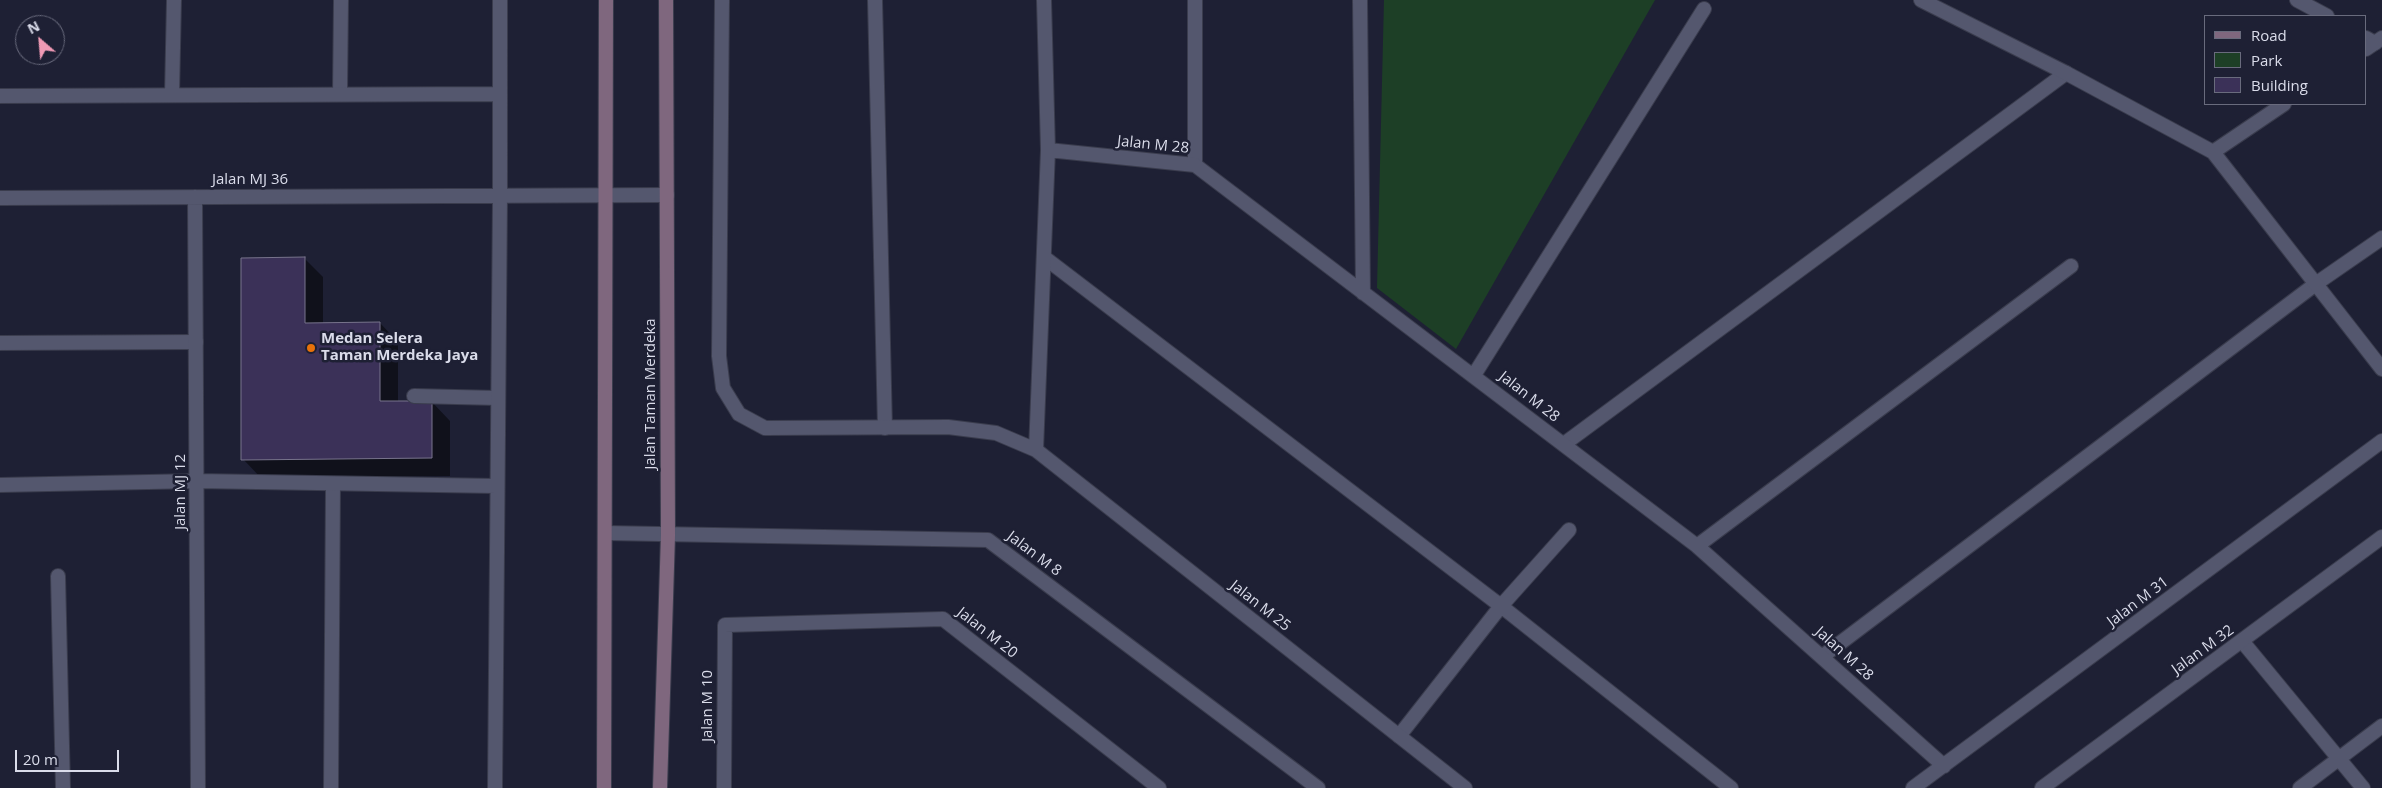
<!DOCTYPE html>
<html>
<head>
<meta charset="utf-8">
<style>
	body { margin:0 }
	#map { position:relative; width:2382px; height:788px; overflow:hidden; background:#1e2034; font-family:"Open Sans",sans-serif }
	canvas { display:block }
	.legend { position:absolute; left:2204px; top:15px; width:162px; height:90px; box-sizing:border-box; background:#1e2034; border:1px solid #696b7d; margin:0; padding:6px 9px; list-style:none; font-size:15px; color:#dadcea }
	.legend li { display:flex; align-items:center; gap:10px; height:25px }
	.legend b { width:25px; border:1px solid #696b7d }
	.north { position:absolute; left:15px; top:15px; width:50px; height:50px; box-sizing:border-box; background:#1e2034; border:1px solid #696b7d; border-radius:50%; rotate:333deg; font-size:14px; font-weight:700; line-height:20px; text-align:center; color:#dadcea }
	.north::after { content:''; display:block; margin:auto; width:18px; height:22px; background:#f09ab5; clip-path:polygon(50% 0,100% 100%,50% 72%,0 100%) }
	.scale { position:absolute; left:15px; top:750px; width:104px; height:22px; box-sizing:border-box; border:2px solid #dadcea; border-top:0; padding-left:6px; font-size:15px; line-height:18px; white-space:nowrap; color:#dadcea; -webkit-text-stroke:4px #1e2034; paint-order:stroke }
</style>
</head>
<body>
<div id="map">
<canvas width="2382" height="788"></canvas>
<ul class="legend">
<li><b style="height:6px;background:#7f677e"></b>Road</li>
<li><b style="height:14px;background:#1d3f26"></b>Park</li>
<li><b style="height:14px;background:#3b3158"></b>Building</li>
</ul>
<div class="north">N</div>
<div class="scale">20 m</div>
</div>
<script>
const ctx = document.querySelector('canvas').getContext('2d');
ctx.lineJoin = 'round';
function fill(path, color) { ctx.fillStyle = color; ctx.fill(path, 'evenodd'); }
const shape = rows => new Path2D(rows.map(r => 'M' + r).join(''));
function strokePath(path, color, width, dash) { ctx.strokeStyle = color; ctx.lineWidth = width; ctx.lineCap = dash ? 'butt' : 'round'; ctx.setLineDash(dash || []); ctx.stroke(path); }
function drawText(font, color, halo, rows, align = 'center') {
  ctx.font = font + ' "Open Sans",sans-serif'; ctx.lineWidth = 5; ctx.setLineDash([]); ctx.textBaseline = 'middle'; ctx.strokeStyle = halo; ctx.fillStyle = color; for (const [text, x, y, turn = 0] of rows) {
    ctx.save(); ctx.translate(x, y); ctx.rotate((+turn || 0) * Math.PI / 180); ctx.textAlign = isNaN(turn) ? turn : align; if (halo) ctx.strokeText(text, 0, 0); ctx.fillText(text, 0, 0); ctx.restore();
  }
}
const green = shape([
	[1384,0,1655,0,1456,349,1377,288]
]);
const shadow = shape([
	[304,258,323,277,323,324,380,323,398,342,398,402,432,402,450,421,450,476,261,478,243,459]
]);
const building = shape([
	[305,257,305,323,380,322,380,401,432,401,432,458,241,460,241,258,305,257]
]);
const service = shape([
	[875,0,885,428],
	[1195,0,1195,165],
	[2297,0,2327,16],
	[2366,38,2375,43],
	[340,94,341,0],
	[1045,258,1501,606,1731,788],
	[0,343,196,342],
	[414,396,498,398],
	[1564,444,2066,73],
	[58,576,63,788],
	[2242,641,2363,788],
	[1823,656,2317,283,2382,238],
	[1399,736,1501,606,1569,530],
	[331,788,333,484],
	[2300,788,2382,726]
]);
const minor = shape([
	[722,0,719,356,723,388,739,414,765,428,948,427,996,433,1036,450,1465,788],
	[1360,0,1363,293],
	[1921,0,2066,73,2213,152,2382,369],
	[2366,49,2382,38],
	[172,95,174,0],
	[0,96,499,94],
	[1048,150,1195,165,1697,546,1944,766],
	[2213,152,2284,104],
	[195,197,198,788],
	[0,198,667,195],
	[1474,375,1704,9],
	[1036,450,1048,150,1044,0],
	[0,485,197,481,496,486],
	[605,533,988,540,1318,788],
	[1697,546,2071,266],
	[495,788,500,196,500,0],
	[724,788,725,625,943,619,1159,788],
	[1913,788,2382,441],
	[2042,788,2382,537]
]);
const secondary = shape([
	[604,788,606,0],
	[660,788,668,535,666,0]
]);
const markers = [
	[311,348,5,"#e8710a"]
];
const streetNames = [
	["Jalan M 28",1153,145,6],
	["Jalan MJ 36",250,180],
	["Jalan Taman Merdeka",651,394,-90],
	["Jalan M 28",1529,397,38],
	["Jalan MJ 12",181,492,-90],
	["Jalan M 8",1034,554,37],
	["Jalan M 31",2138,602,-37],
	["Jalan M 25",1260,606,38],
	["Jalan M 20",987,633,38],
	["Jalan M 32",2203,650,-36],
	["Jalan M 28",1844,654,42],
	["Jalan M 10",708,706,-90]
];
const poiNames = [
	["Medan Selera",321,339],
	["Taman Merdeka Jaya",321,356]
];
fill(green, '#1d3f26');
fill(shadow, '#0007');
fill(building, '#3b3158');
strokePath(building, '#78748c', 1);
strokePath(service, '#3a3c4d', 16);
strokePath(minor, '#3a3c4d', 16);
strokePath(secondary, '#3a3c4d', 16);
strokePath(service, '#54576e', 14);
strokePath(minor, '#54576e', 14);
strokePath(secondary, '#7f677e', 14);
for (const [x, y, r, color] of markers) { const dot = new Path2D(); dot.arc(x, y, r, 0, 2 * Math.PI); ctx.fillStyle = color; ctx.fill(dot); strokePath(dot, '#1e2034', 2); }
drawText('15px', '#dadcea', '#1e2034', streetNames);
drawText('bold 15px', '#dadcea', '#1e2034', poiNames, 'left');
</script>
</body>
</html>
